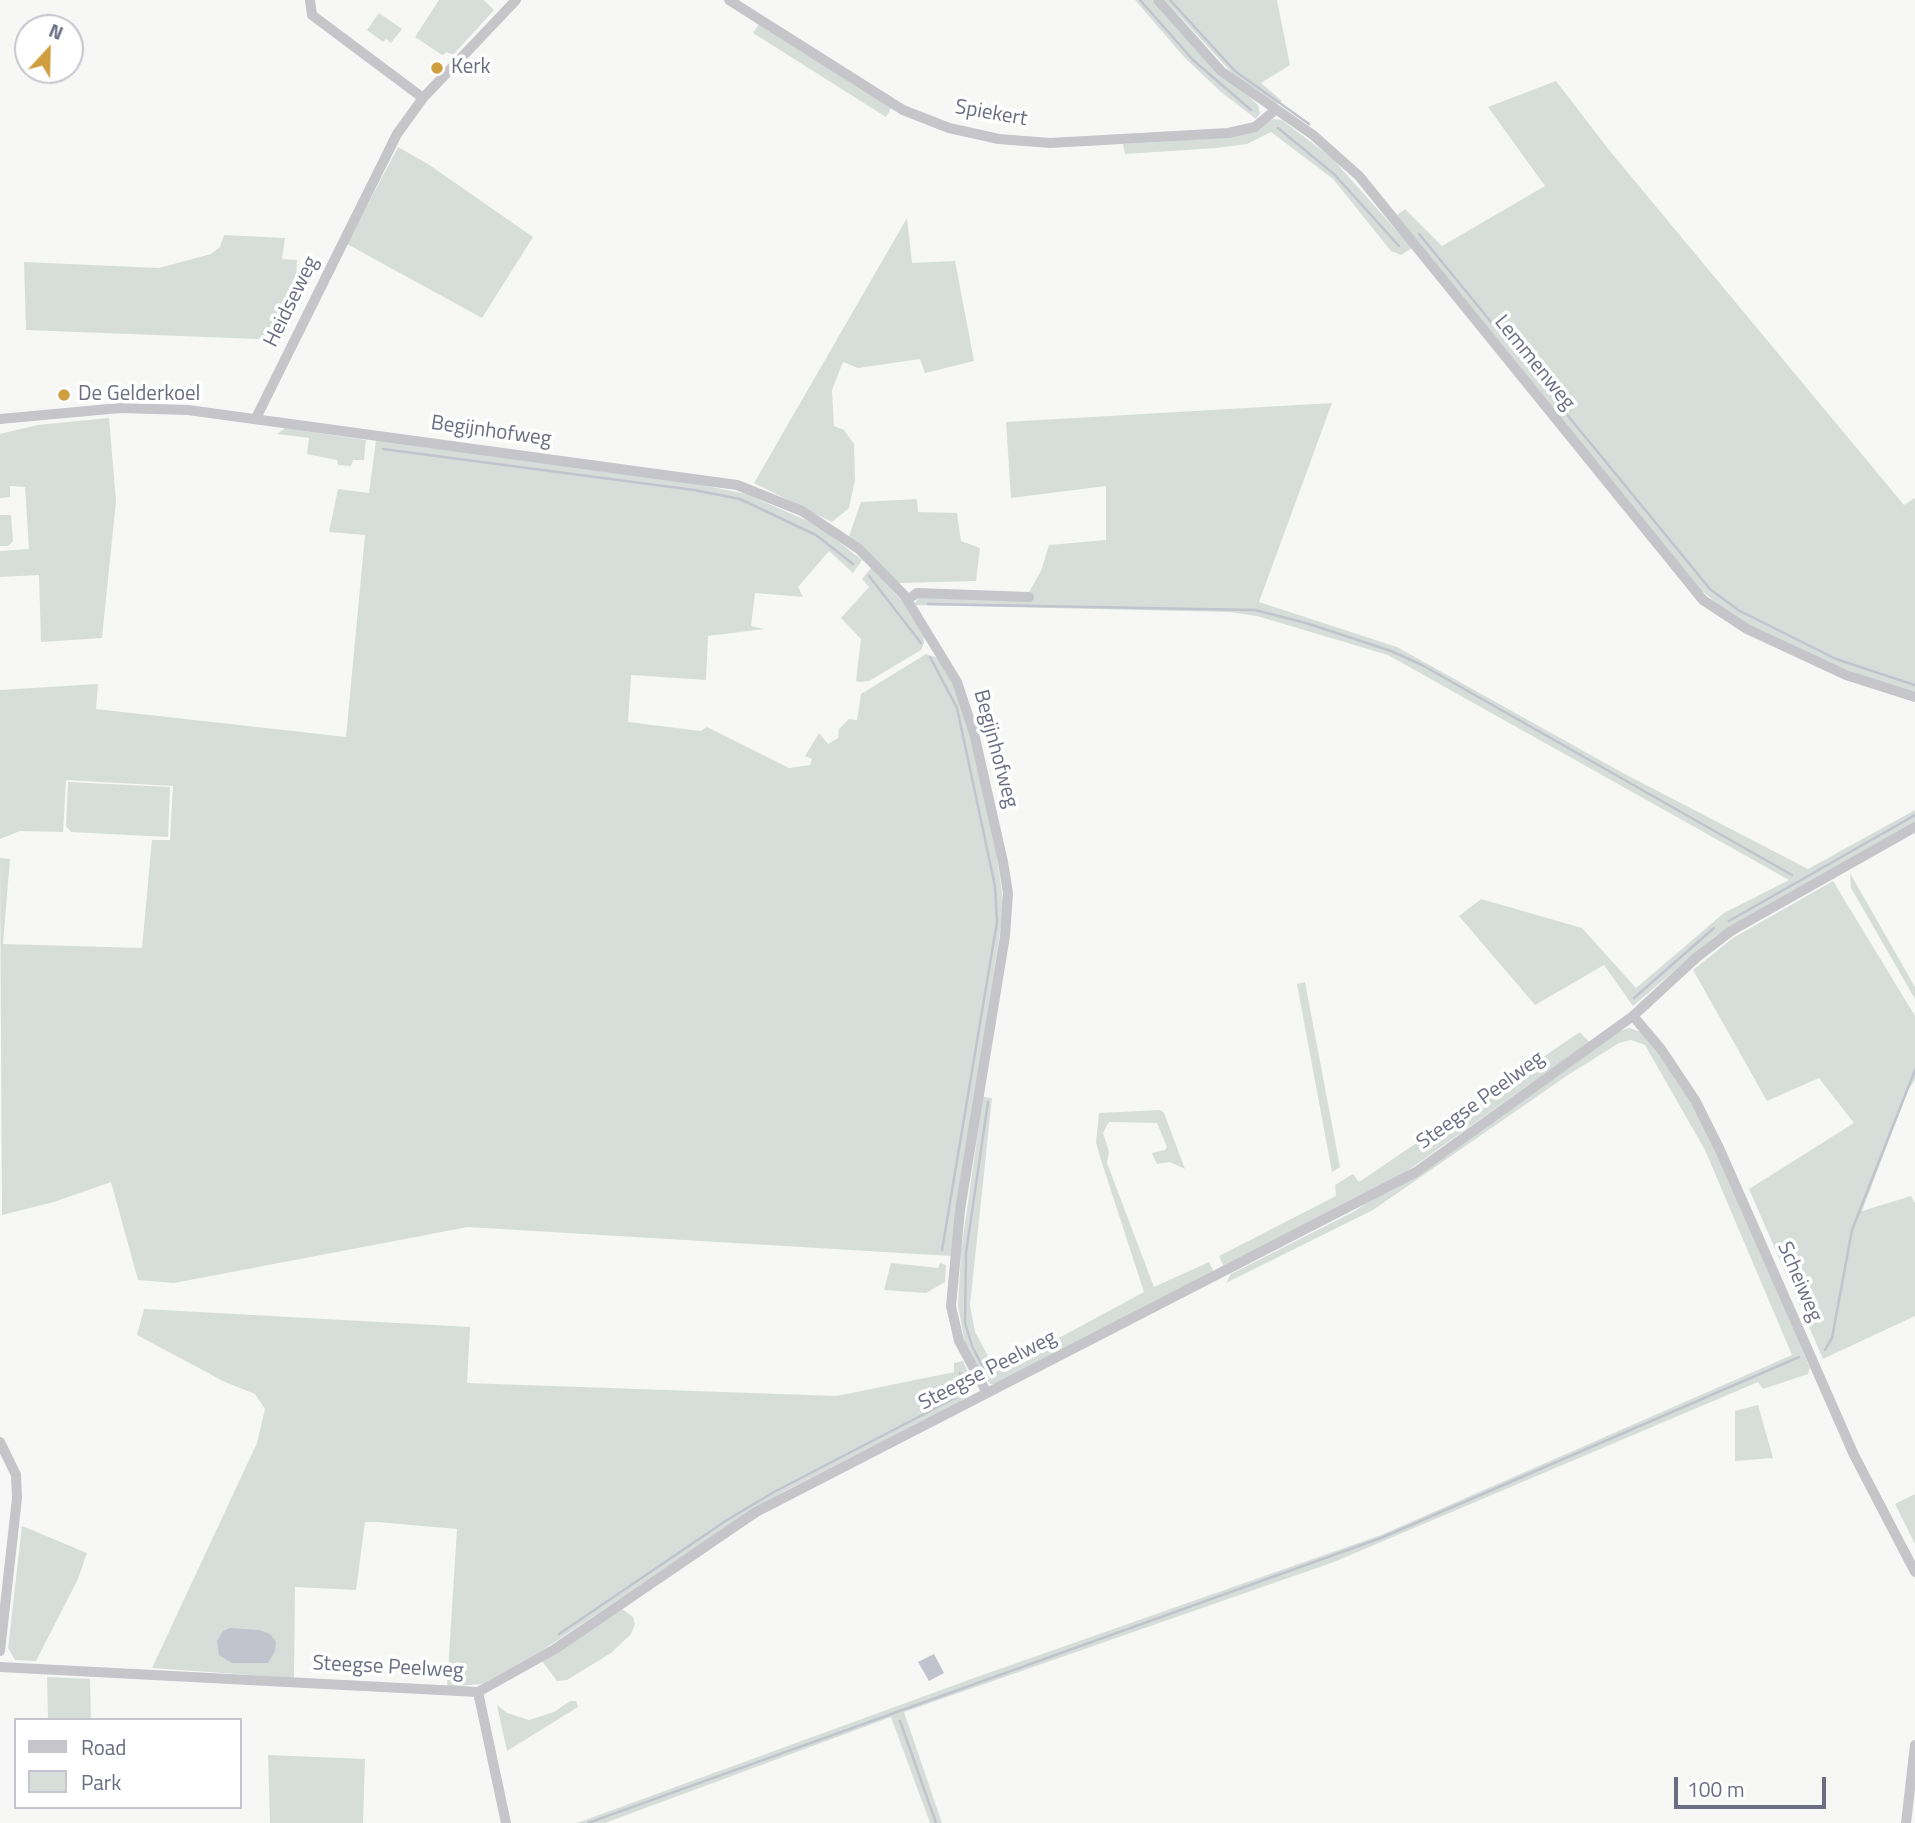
<!DOCTYPE html>
<html>
<head>
<meta charset="utf-8">
<style>
	body { margin:0 }
	#map { position:relative; width:1915px; height:1823px; overflow:hidden; background:#f7f8f6; font-family:"Titillium Web",sans-serif }
	canvas { display:block }
	.legend { position:absolute; left:14px; top:1718px; width:228px; height:91px; box-sizing:border-box; background:#fff; border:2px solid #c4c5cd; margin:0; padding:9px 12px; list-style:none; font-size:21px; color:#6b6e83 }
	.legend li { display:flex; align-items:center; gap:14px; height:35px }
	.legend b { width:35px; border:2px solid #c4c5cd }
	.north { position:absolute; left:14px; top:14px; width:70px; height:70px; box-sizing:border-box; background:#fff; border:2px solid #c4c5cd; border-radius:50%; rotate:22deg; font-size:19px; font-weight:700; line-height:28px; text-align:center; color:#6b6e83 }
	.north::after { content:''; display:block; margin:auto; width:24px; height:32px; background:#cf9e3f; clip-path:polygon(50% 0,100% 100%,50% 72%,0 100%) }
	.scale { position:absolute; left:1674px; top:1777px; width:152px; height:32px; box-sizing:border-box; border:4px solid #6b6e83; border-top:0; padding-left:9px; font-size:21px; line-height:24px; white-space:nowrap; color:#6b6e83; -webkit-text-stroke:5px #fff; paint-order:stroke }
</style>
</head>
<body>
<div id="map">
<canvas width="1915" height="1823"></canvas>
<ul class="legend">
<li><b style="height:9px;background:#c5c5ca"></b>Road</li>
<li><b style="height:19px;background:#d7ded9"></b>Park</li>
</ul>
<div class="north">N</div>
<div class="scale">100 m</div>
</div>
<script>
const ctx = document.querySelector('canvas').getContext('2d');
ctx.lineJoin = 'round';
function fill(path, color) { ctx.fillStyle = color; ctx.fill(path, 'evenodd'); }
const shape = rows => new Path2D(rows.map(r => 'M' + r).join(''));
function strokePath(path, color, width, dash) { ctx.strokeStyle = color; ctx.lineWidth = width; ctx.lineCap = dash ? 'butt' : 'round'; ctx.setLineDash(dash || []); ctx.stroke(path); }
function drawText(font, color, halo, rows, align = 'center') {
  ctx.font = font + ' "Titillium Web",sans-serif'; ctx.lineWidth = 7; ctx.setLineDash([]); ctx.textBaseline = 'middle'; ctx.strokeStyle = halo; ctx.fillStyle = color; for (const [text, x, y, turn = 0] of rows) {
    ctx.save(); ctx.translate(x, y); ctx.rotate((+turn || 0) * Math.PI / 180); ctx.textAlign = isNaN(turn) ? turn : align; if (halo) ctx.strokeText(text, 0, 0); ctx.fillText(text, 0, 0); ctx.restore();
  }
}
const green = shape([
	[439,0,484,0,494,10,453,55,447,52,442,55,415,37],
	[1135,0,1152,0,1192,44,1258,105,1260,113,1256,119,1221,92,1184,57],
	[1165,0,1277,0,1290,65,1261,83,1282,101,1274,107,1231,72],
	[379,13,402,29,391,43,386,39,383,42,367,30],
	[759,24,892,107,886,117,753,33],
	[1556,81,1609,150,1904,505,1915,498,1915,692,1894,688,1793,649,1739,622,1700,589,1397,215,1405,209,1442,246,1545,186,1488,107],
	[1274,119,1282,120,1332,158,1412,248,1401,255,1391,251,1333,179,1271,132,1247,144,1217,148,1125,154,1123,144,1219,138],
	[398,147,428,164,533,237,482,318,347,244],
	[907,218,912,263,955,261,974,361,925,373,920,359,858,368,843,362,832,390,834,426,844,430,854,444,855,480,849,508,832,522,754,483],
	[224,235,285,238,282,259,297,260,294,318,283,340,26,330,24,262,159,268,211,254,220,247],
	[1332,403,1259,602,1397,647,1623,773,1808,869,1915,810,1915,823,1714,937,1633,1006,1604,965,1535,1005,1459,916,1481,899,1582,928,1636,988,1724,913,1789,880,1388,655,1257,616,1229,612,914,605,920,595,1025,599,1041,571,1049,545,1106,540,1106,486,1011,498,1006,422],
	[109,418,116,501,102,638,41,642,39,575,0,577,0,551,29,549,25,487,10,486,10,497,0,498,0,434,37,425],
	[285,428,366,440,364,460,353,460,351,466,338,465,337,460,307,454,309,438,277,434],
	[376,440,688,482,746,494,817,525,862,560,853,573,829,551,798,587,803,597,755,593,751,626,764,629,708,636,706,680,631,675,628,722,701,731,707,727,789,768,810,765,812,759,805,756,819,733,828,744,838,738,839,729,849,719,857,720,861,694,926,654,938,658,959,695,969,723,992,822,1004,906,951,1256,468,1227,174,1283,138,1280,111,1182,54,1202,2,1215,0,858,10,859,3,944,142,948,152,840,170,840,173,786,66,780,63,832,20,831,0,839,0,690,98,684,96,709,346,737,365,535,329,532,338,489,369,493],
	[917,499,918,512,957,513,961,541,980,548,976,581,899,583,849,536,861,502],
	[0,515,11,515,13,541,8,546,0,546],
	[871,568,902,601,924,637,924,643,921,650,869,681,859,682,856,681,861,639,841,618,869,587,862,579],
	[68,782,170,787,168,837,71,832,66,826],
	[1850,873,1915,987,1915,999,1851,888],
	[1833,881,1915,1016,1915,1080,1908,1090,1862,1211,1911,1196,1915,1203,1915,1316,1823,1359,1749,1189,1854,1123,1819,1078,1767,1101,1693,970,1733,938],
	[1305,982,1340,1167,1332,1172,1297,984],
	[1629,1028,1641,1032,1655,1045,1683,1087,1717,1152,1810,1368,1808,1374,1763,1389,1758,1382,1334,1562,904,1712,942,1823,930,1823,891,1717,605,1823,577,1823,974,1678,1381,1535,1792,1355,1705,1150,1645,1045,1631,1040,1619,1043,1568,1075,1373,1210,1226,1283,1231,1274,1353,1212,1479,1130,1611,1034],
	[1580,1032,1589,1042,1386,1186,1224,1267,1219,1256,1336,1196,1335,1185,1353,1174,1359,1182],
	[983,1097,992,1098,970,1305,975,1332,995,1369,998,1371,1144,1292,1100,1157,1096,1142,1099,1113,1160,1110,1164,1113,1185,1169,1170,1162,1157,1164,1154,1158,1152,1153,1165,1150,1167,1147,1157,1123,1109,1122,1103,1133,1109,1152,1107,1163,1154,1287,1209,1262,1213,1270,1211,1275,999,1384,990,1384,966,1350,958,1306,961,1251],
	[891,1263,938,1268,940,1263,946,1265,945,1282,926,1293,884,1290],
	[144,1309,470,1327,467,1383,837,1396,954,1372,954,1363,963,1361,971,1379,970,1392,960,1402,785,1491,744,1515,543,1650,482,1684,447,1687,457,1529,377,1522,365,1522,356,1590,295,1587,294,1678,152,1668,257,1443,265,1409,255,1394,225,1382,137,1335],
	[1758,1405,1773,1458,1735,1461,1735,1411],
	[1915,1494,1915,1544,1895,1504],
	[22,1526,87,1553,78,1579,36,1661,15,1660,8,1648],
	[622,1609,633,1617,635,1624,631,1634,611,1653,567,1680,557,1681,542,1661],
	[47,1677,90,1679,91,1720,48,1720],
	[570,1701,576,1701,578,1707,507,1751,497,1705,507,1713,529,1720,554,1712],
	[268,1755,365,1759,363,1823,270,1823]
]);
const water = shape([
	[230,1628,259,1630,270,1634,276,1642,275,1651,268,1663,232,1663,219,1655,217,1641,223,1631],
	[934,1654,944,1673,929,1681,918,1662]
]);
const stream = shape([
	[1140,0,1193,60,1251,110],
	[1170,0,1235,71,1309,124],
	[1278,128,1334,174,1399,246],
	[1419,234,1710,589,1738,610,1836,659,1915,685],
	[383,449,694,490,740,499,816,535,853,564],
	[869,576,921,643],
	[928,604,1255,610,1306,623,1391,651,1422,665,1792,875],
	[930,657,957,708,995,886,997,922,942,1250],
	[1729,921,1915,815],
	[1634,998,1714,928],
	[988,1102,966,1253,965,1323,972,1346,983,1367,997,1374],
	[1825,1350,1832,1338,1852,1230,1915,1070],
	[559,1634,727,1520,774,1492,955,1398,963,1387,960,1373],
	[900,1721,936,1823],
	[588,1823,1381,1538,1799,1357]
]);
const minor = shape([
	[310,0,312,15,423,98],
	[729,0,903,110,949,128,999,139,1050,143,1228,133,1255,127,1274,111],
	[1158,0,1221,71,1313,135,1359,176,1703,600,1747,629,1846,675,1915,697],
	[256,418,397,134,423,98,516,0],
	[0,419,120,408,188,410,737,485,802,511,859,549,904,595,957,682,974,733,1003,862,1008,893,1005,936,960,1210,951,1306,959,1341,987,1393],
	[907,600,917,593,1029,597],
	[1633,1016,1661,1049,1695,1100,1720,1150,1854,1455,1915,1572],
	[0,1442,16,1475,17,1498,0,1651],
	[0,1667,478,1692,555,1649,756,1512,1416,1172,1633,1016,1697,957,1731,931,1915,827],
	[478,1692,506,1823],
	[1906,1823,1915,1745]
]);
const markers = [
	[437,68,7,"#cf9e3f"],
	[64,395,7,"#cf9e3f"]
];
const poiNames = [
	["Kerk",451,68],
	["De Gelderkoel",78,395]
];
const streetNames = [
	["Spiekert",991,114,10],
	["Heidseweg",292,302,-64],
	["Lemmenweg",1534,363,51],
	["Begijnhofweg",491,432,8],
	["Begijnhofweg",995,749,75],
	["Steegse Peelweg",1481,1101,-36],
	["Scheiweg",1799,1282,67],
	["Steegse Peelweg",988,1371,-27],
	["Steegse Peelweg",388,1668,3]
];
fill(green, '#d7ded9');
fill(water, '#c1c4cc');
strokePath(stream, '#c1c4cc', 2.5);
strokePath(minor, '#c5c5ca', 10);
for (const [x, y, r, color] of markers) { const dot = new Path2D(); dot.arc(x, y, r, 0, 2 * Math.PI); ctx.fillStyle = color; ctx.fill(dot); strokePath(dot, '#fff', 2.5); }
drawText('21px', '#6b6e83', '#fff', poiNames, 'left');
drawText('21px', '#6b6e83', '#fff', streetNames);
</script>
</body>
</html>
